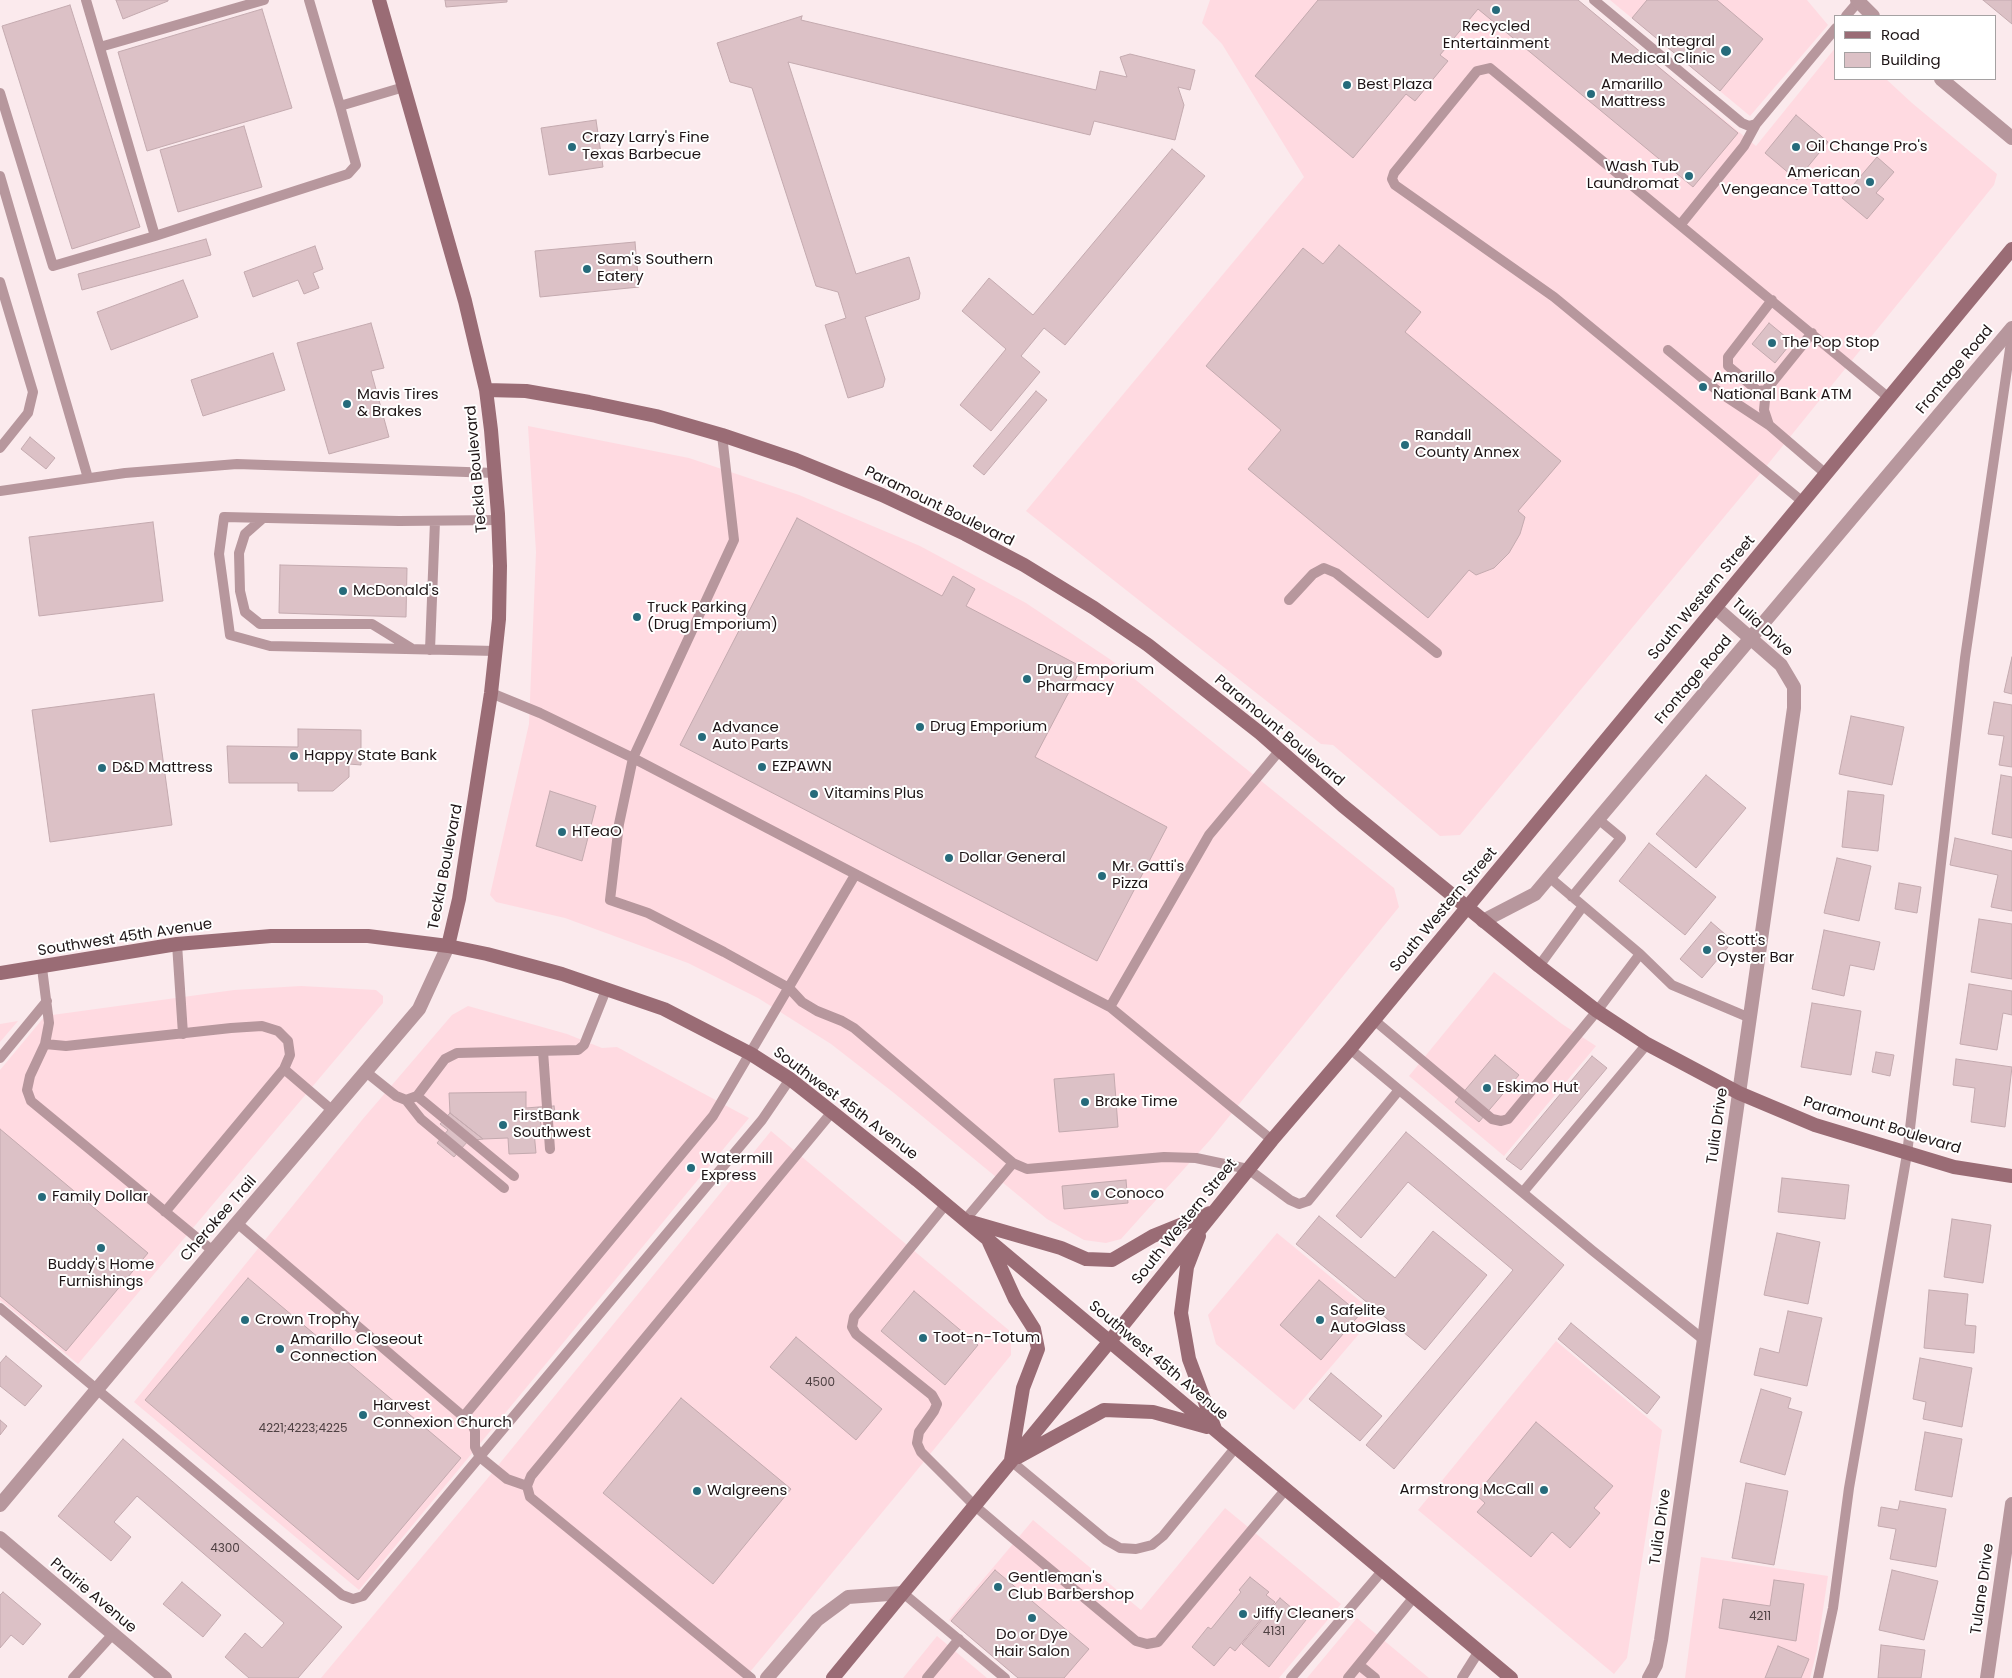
<!DOCTYPE html>
<html>
<head>
<meta charset="utf-8">
<style>
	body { margin:0 }
	#map { position:relative; width:2012px; height:1678px; overflow:hidden; background:#fbeaed; font-family:Poppins,sans-serif }
	canvas { display:block }
	.legend { position:absolute; left:1834px; top:15px; width:162px; height:65px; box-sizing:border-box; background:#fff; border:1px solid #a5a1a2; margin:0; padding:6px 9px; list-style:none; font-size:15px; color:#1e1516 }
	.legend li { display:flex; align-items:center; gap:10px; height:25px }
	.legend b { width:25px; border:1px solid #a5a1a2 }
</style>
</head>
<body>
<div id="map">
<canvas width="2012" height="1678"></canvas>
<ul class="legend">
<li><b style="height:6px;background:#9a6c75"></b>Road</li>
<li><b style="height:14px;background:#dcc1c6"></b>Building</li>
</ul>
</div>
<script>
const ctx = document.querySelector('canvas').getContext('2d');
ctx.lineJoin = 'round';
function fill(path, color) { ctx.fillStyle = color; ctx.fill(path, 'evenodd'); }
const shape = rows => new Path2D(rows.map(r => 'M' + r).join(''));
function strokePath(path, color, width, dash) { ctx.strokeStyle = color; ctx.lineWidth = width; ctx.lineCap = dash ? 'butt' : 'round'; ctx.setLineDash(dash || []); ctx.stroke(path); }
function drawText(font, color, halo, rows, align = 'center') {
  ctx.font = font + ' Poppins,sans-serif'; ctx.lineWidth = 4; ctx.setLineDash([]); ctx.textBaseline = 'middle'; ctx.strokeStyle = halo; ctx.fillStyle = color; for (const [text, x, y, turn = 0] of rows) {
    ctx.save(); ctx.translate(x, y); ctx.rotate((+turn || 0) * Math.PI / 180); ctx.textAlign = isNaN(turn) ? turn : align; if (halo) ctx.strokeText(text, 0, 0); ctx.fillText(text, 0, 0); ctx.restore();
  }
}
const built = shape([
	[1210,0,1578,0,1756,146,1836,47,1836,79,1886,79,1912,103,1997,174,1994,185,1764,469,1460,835,1440,836,1333,745,1321,744,1026,511,1304,177,1222,44,1202,23],
	[1610,0,1807,0,1828,25,1750,116],
	[528,426,689,458,799,495,920,546,1026,603,1111,660,1394,888,1399,907,1210,1140,1121,1239,1106,1243,1084,1240,1047,1219,894,1093,831,1044,758,998,688,963,565,918,496,902,490,895,529,724,536,552],
	[1494,972,1562,1024,1596,1046,1504,1156,1409,1076],
	[301,986,376,990,383,996,383,1003,78,1364,0,1300,0,1070,45,1016,234,990],
	[468,1006,567,1034,602,1048,617,1047,749,1118,359,1590,134,1402,362,1120,452,1015],
	[18,1021,0,1042,0,1043,0,1024],
	[771,1131,1011,1332,1011,1355,904,1486,745,1678,321,1678,487,1479],
	[1277,1233,1376,1314,1294,1410,1216,1344,1208,1315],
	[1556,1341,1662,1430,1627,1658,1614,1674,1418,1510],
	[1225,1508,1341,1604,1279,1678,1018,1678,949,1620,1033,1520,1141,1610],
	[1701,1557,1828,1576,1817,1650,1810,1678,1685,1678],
	[1357,1618,1429,1678,1307,1678],
	[937,1636,987,1678,903,1678]
]);
const building = shape([
	[116,0,168,0,168,1,123,19,116,0],
	[445,0,507,0,507,2,446,7,445,0],
	[1318,0,1578,0,1738,133,1693,187,1478,9,1440,55,1448,61,1415,101,1406,94,1353,158,1255,76,1318,0],
	[1647,0,1717,0,1763,39,1720,91,1632,18,1647,0],
	[1983,0,2012,0,2012,24,1983,0],
	[70,5,140,227,72,249,2,26,70,5],
	[262,9,292,108,147,151,118,52,262,9],
	[802,16,801,20,1096,90,1100,71,1127,77,1120,57,1130,54,1195,70,1190,90,1178,87,1184,105,1175,140,1094,121,1090,135,788,62,856,274,909,257,920,293,919,299,865,317,885,379,883,387,848,398,825,325,846,318,838,292,816,286,752,88,730,82,717,43,802,16],
	[1796,115,1828,142,1797,180,1765,153,1796,115],
	[596,120,603,167,549,175,541,128,596,120],
	[244,126,262,187,178,212,160,150,244,126],
	[1172,149,1205,176,1065,345,1044,328,1021,356,1040,372,991,431,960,405,1006,349,962,311,989,278,1033,315,1172,149],
	[1877,157,1894,172,1876,193,1884,199,1867,219,1842,198,1877,157],
	[206,239,211,255,82,290,78,274,206,239],
	[635,242,639,287,540,297,535,251,635,242],
	[1339,245,1421,312,1405,332,1561,461,1518,511,1525,517,1520,534,1509,553,1494,568,1476,575,1469,570,1428,618,1248,469,1281,430,1206,366,1303,248,1323,264,1339,245],
	[315,246,323,269,313,273,319,288,304,294,298,280,253,297,244,272,315,246],
	[183,280,198,317,111,350,97,312,183,280],
	[371,323,384,368,371,371,389,437,329,454,297,343,371,323],
	[1769,323,1792,342,1775,363,1752,344,1769,323],
	[273,353,285,390,203,416,191,380,273,353],
	[1036,391,1047,400,984,475,973,466,1036,391],
	[30,437,55,458,46,469,21,449,30,437],
	[797,518,942,596,953,576,975,589,966,606,1082,667,1035,757,1167,827,1097,961,680,745,797,518],
	[153,522,163,601,39,616,29,537,153,522],
	[280,565,407,568,406,617,279,613,280,565],
	[2012,657,2012,694,2004,692,2012,657],
	[154,694,172,825,50,842,32,710,154,694],
	[1994,702,2012,705,2012,767,1999,765,2004,736,1988,734,1994,702],
	[1851,716,1904,727,1892,785,1839,774,1851,716],
	[298,729,361,730,361,765,349,764,349,777,333,791,298,791,298,783,229,783,227,746,298,747,298,729],
	[1706,775,1746,808,1696,868,1656,834,1706,775],
	[2001,775,2012,777,2012,838,1992,834,2001,775],
	[550,791,596,806,582,861,536,846,550,791],
	[1848,791,1884,795,1878,851,1842,847,1848,791],
	[1955,838,2012,851,2012,911,1991,907,1998,875,1950,865,1955,838],
	[1649,843,1716,897,1685,935,1619,881,1649,843],
	[1837,858,1871,866,1859,921,1824,913,1837,858],
	[1899,883,1921,887,1917,913,1895,909,1899,883],
	[1979,919,2012,924,2012,979,1971,972,1979,919],
	[1711,922,1733,941,1702,978,1680,959,1711,922],
	[1824,930,1880,942,1874,970,1850,965,1844,996,1812,989,1824,930],
	[1969,984,2012,991,2012,1015,2003,1013,1997,1050,1960,1044,1969,984],
	[1812,1003,1861,1011,1851,1075,1801,1067,1812,1003],
	[1876,1052,1894,1055,1890,1076,1872,1072,1876,1052],
	[1495,1055,1519,1075,1479,1122,1455,1102,1495,1055],
	[1592,1056,1607,1068,1521,1170,1506,1159,1592,1056],
	[1956,1059,2012,1067,2005,1127,1971,1122,1975,1088,1953,1085,1956,1059],
	[1114,1074,1118,1127,1059,1132,1054,1079,1114,1074],
	[526,1092,526,1108,538,1107,542,1131,534,1132,536,1153,509,1154,508,1138,483,1139,450,1113,449,1093,526,1092],
	[554,1106,556,1118,540,1119,538,1107,554,1106],
	[450,1113,483,1139,468,1141,454,1157,437,1143,448,1130,440,1124,450,1113],
	[0,1129,148,1253,66,1351,0,1296,0,1129],
	[1406,1132,1564,1265,1394,1469,1366,1445,1513,1270,1408,1182,1361,1238,1336,1216,1406,1132],
	[1782,1178,1849,1185,1845,1219,1778,1212,1782,1178],
	[1126,1180,1128,1203,1064,1209,1062,1186,1126,1180],
	[1319,1216,1395,1278,1433,1231,1487,1275,1425,1350,1296,1244,1319,1216],
	[1952,1219,1991,1225,1983,1283,1944,1277,1952,1219],
	[1777,1233,1820,1242,1808,1304,1764,1295,1777,1233],
	[248,1278,461,1458,358,1580,145,1400,248,1278],
	[1319,1280,1360,1314,1321,1360,1280,1325,1319,1280],
	[1929,1290,1968,1294,1965,1325,1976,1326,1974,1353,1924,1348,1929,1290],
	[914,1291,978,1345,945,1385,881,1331,914,1291],
	[1788,1311,1822,1318,1807,1386,1754,1375,1760,1348,1779,1353,1788,1311],
	[1571,1323,1660,1397,1647,1414,1558,1339,1571,1323],
	[796,1337,882,1409,856,1440,770,1367,796,1337],
	[6,1356,42,1386,25,1406,0,1386,0,1363,6,1356],
	[1920,1358,1972,1368,1962,1427,1923,1419,1926,1402,1913,1399,1920,1358],
	[1331,1373,1382,1416,1360,1441,1309,1399,1331,1373],
	[1761,1389,1791,1398,1788,1408,1802,1412,1785,1475,1740,1462,1761,1389],
	[681,1398,791,1489,713,1584,603,1493,681,1398],
	[0,1420,7,1426,0,1435,0,1420],
	[1536,1422,1613,1486,1594,1508,1600,1513,1570,1548,1552,1532,1531,1557,1477,1512,1485,1503,1476,1495,1536,1422],
	[1925,1432,1962,1439,1952,1497,1915,1490,1925,1432],
	[123,1439,342,1627,298,1678,249,1678,225,1657,245,1633,262,1648,284,1623,137,1496,114,1522,131,1537,111,1561,58,1516,123,1439],
	[1746,1483,1788,1491,1774,1565,1732,1558,1746,1483],
	[1900,1501,1946,1509,1936,1567,1890,1559,1896,1529,1878,1526,1881,1507,1898,1510,1900,1501],
	[995,1570,1089,1649,1064,1678,1018,1678,951,1621,995,1570],
	[1892,1570,1938,1581,1924,1640,1879,1630,1892,1570],
	[1250,1577,1269,1592,1266,1595,1275,1602,1235,1651,1230,1647,1214,1666,1192,1647,1208,1627,1211,1629,1241,1592,1239,1590,1250,1577],
	[1774,1580,1804,1584,1796,1641,1719,1628,1723,1599,1770,1606,1774,1580],
	[182,1582,221,1615,203,1637,163,1604,182,1582],
	[3,1592,41,1624,23,1645,11,1635,0,1648,0,1595,3,1592],
	[1280,1598,1306,1620,1269,1667,1242,1644,1280,1598],
	[1881,1645,1925,1650,1921,1678,1878,1678,1881,1645],
	[1778,1646,1809,1659,1801,1678,1765,1678,1778,1646]
]);
const service = shape([
	[86,0,155,236],
	[309,0,340,106,404,87],
	[1594,0,1742,123,1749,126,1756,124,1836,28],
	[1846,16,1858,2],
	[100,47,264,0],
	[0,93,53,266,155,236,348,174,356,165,340,106],
	[0,176,88,478],
	[1681,224,1744,146,1756,124],
	[0,282,33,392,28,413,0,448],
	[1772,300,1728,357,1728,366,1758,391,1766,390,1812,333],
	[1668,350,1719,392,1769,425,1826,474],
	[1766,390,1764,410,1769,425],
	[722,435,734,540,633,758,619,824,610,900,648,913,724,952,789,988,802,1002,817,1011,842,1021,854,1028,1013,1163],
	[0,491,125,473,237,464,495,473],
	[1803,502,1554,297,1395,185,1392,179,1394,173,1477,71,1490,68,1889,398],
	[262,519,245,534,239,553,240,591,245,612,260,624,372,624,411,648],
	[1289,600,1313,574,1324,568,1336,573,1437,653],
	[430,650,435,521],
	[496,651,270,646,230,635,219,554,224,517,399,521,499,520],
	[491,693,540,713,633,758,1110,1007],
	[1572,897,1621,838,1598,819],
	[177,944,183,1034],
	[1640,954,1672,985,1750,1018],
	[1539,966,1583,906],
	[42,968,49,1023,45,1044,30,1076,27,1090,31,1101,213,1251],
	[1374,1020,1492,1119,1501,1121,1508,1119,1597,1011,1640,954,1549,877],
	[45,1044,66,1046,231,1028,262,1026,278,1031,288,1041,290,1055,284,1069,165,1212],
	[1350,1049,1593,1251,1704,1340],
	[543,1051,550,1149],
	[0,1058,47,1001],
	[284,1069,333,1111],
	[366,1072,396,1096,406,1100,417,1096,445,1059,457,1053,578,1050,584,1045,606,990],
	[417,1096,514,1176],
	[406,1100,421,1119,504,1188],
	[1272,1140,1110,1007,1209,835,1280,750],
	[1523,1192,1647,1044],
	[946,1204,854,1317,852,1327,856,1334,932,1395,937,1404,934,1411,919,1432,917,1443,921,1452,975,1506,1009,1535,1136,1641,1147,1644,1158,1642,1286,1489],
	[965,1220,1013,1163,1027,1169,1164,1157,1196,1158,1248,1169,1290,1200,1299,1204,1308,1201,1399,1090],
	[237,1223,472,1424,475,1431,475,1447,480,1457,507,1479,527,1486],
	[0,1308,342,1595,353,1599,363,1596,762,1120,790,1079],
	[464,1416,713,1116,855,875],
	[1011,1461,1106,1540,1120,1548,1136,1549,1152,1545,1163,1536,1236,1447],
	[903,1593,1005,1678],
	[1359,1665,1375,1678],
	[73,1678,113,1634],
	[751,1678,530,1497,527,1486,531,1476,832,1112],
	[927,1678,959,1639],
	[1291,1678,1383,1570],
	[1348,1678,1414,1597],
	[1462,1678,1479,1651],
	[1818,1678,1833,1608,1849,1488,1907,1154,1965,658,2012,335]
]);
const minor = shape([
	[1483,921,1535,894,2012,328],
	[0,1538,165,1678],
	[767,1678,817,1620,848,1597,903,1593],
	[1649,1678,1656,1665,1661,1640,1794,708,1794,687,1781,665,1716,608],
	[1987,1678,2012,1504]
]);
const tertiary = shape([
	[1857,0,1873,16],
	[1941,79,2012,138],
	[0,1505,213,1251,419,1009,448,946]
]);
const secondary = shape([
	[379,0,465,301,486,390,491,430,498,514,500,566,499,619,491,693,459,899,448,946],
	[486,390,526,391,589,402,656,416,722,435,796,460,882,495,965,534,1024,565,1094,608,1148,645,1260,733,1342,805,1539,966,1597,1011,1647,1044,1739,1093,1815,1125,1954,1167,2012,1176],
	[0,973,177,944,271,936,368,936,448,946,487,954,562,974,664,1009,751,1054,790,1079,832,1112,917,1180,1511,1678],
	[971,1222,1061,1248,1086,1259,1112,1260,1153,1236,1210,1213],
	[1199,1236,1187,1267,1181,1313,1189,1359,1215,1429],
	[989,1242,1015,1299,1034,1329,1038,1349,1023,1388,1011,1460],
	[1018,1457,1104,1410,1153,1412,1207,1427],
	[833,1678,1110,1341,1272,1140,1350,1049,2012,249]
]);
const markers = [
	[1496,10,5,"#266b7b"],
	[1726,51,6,"#266b7b"],
	[1347,85,5,"#266b7b"],
	[1591,94,5,"#266b7b"],
	[572,147,5,"#266b7b"],
	[1796,147,5,"#266b7b"],
	[1689,176,5,"#266b7b"],
	[1870,182,5,"#266b7b"],
	[587,269,5,"#266b7b"],
	[1772,343,5,"#266b7b"],
	[1703,387,5,"#266b7b"],
	[347,404,5,"#266b7b"],
	[1405,445,5,"#266b7b"],
	[343,591,5,"#266b7b"],
	[637,617,5,"#266b7b"],
	[1027,679,5,"#266b7b"],
	[920,727,5,"#266b7b"],
	[702,737,5,"#266b7b"],
	[294,756,5,"#266b7b"],
	[762,767,5,"#266b7b"],
	[102,768,5,"#266b7b"],
	[814,794,5,"#266b7b"],
	[562,832,5,"#266b7b"],
	[949,858,5,"#266b7b"],
	[1102,876,5,"#266b7b"],
	[1707,950,5,"#266b7b"],
	[1487,1088,5,"#266b7b"],
	[1085,1102,5,"#266b7b"],
	[503,1125,5,"#266b7b"],
	[691,1168,5,"#266b7b"],
	[1095,1194,5,"#266b7b"],
	[42,1197,5,"#266b7b"],
	[101,1248,5,"#266b7b"],
	[245,1320,5,"#266b7b"],
	[1320,1320,5,"#266b7b"],
	[923,1338,5,"#266b7b"],
	[280,1349,5,"#266b7b"],
	[363,1415,5,"#266b7b"],
	[1544,1490,5,"#266b7b"],
	[697,1491,5,"#266b7b"],
	[998,1587,5,"#266b7b"],
	[1243,1614,5,"#266b7b"],
	[1032,1618,5,"#266b7b"]
];
const numberNames = [
	["4500",820,1383],
	["4221;4223;4225",303,1429],
	["4300",225,1549],
	["4211",1760,1617],
	["4131",1274,1632]
];
const poiNames = [
	["Recycled",1496,27,"center"],
	["Entertainment",1496,44,"center"],
	["Integral",1715,42,"right"],
	["Medical Clinic",1715,59,"right"],
	["Best Plaza",1357,85],
	["Amarillo",1601,85],
	["Mattress",1601,102],
	["Crazy Larry's Fine",582,138],
	["Texas Barbecue",582,155],
	["Oil Change Pro's",1806,147],
	["Wash Tub",1679,167,"right"],
	["Laundromat",1679,184,"right"],
	["American",1860,173,"right"],
	["Vengeance Tattoo",1860,190,"right"],
	["Sam's Southern",597,260],
	["Eatery",597,277],
	["The Pop Stop",1782,343],
	["Amarillo",1713,378],
	["National Bank ATM",1713,395],
	["Mavis Tires",357,395],
	["& Brakes",357,412],
	["Randall",1415,436],
	["County Annex",1415,453],
	["McDonald's",353,591],
	["Truck Parking",647,608],
	["(Drug Emporium)",647,625],
	["Drug Emporium",1037,670],
	["Pharmacy",1037,687],
	["Drug Emporium",930,727],
	["Advance",712,728],
	["Auto Parts",712,745],
	["Happy State Bank",304,756],
	["EZPAWN",772,767],
	["D&D Mattress",112,768],
	["Vitamins Plus",824,794],
	["HTeaO",572,832],
	["Dollar General",959,858],
	["Mr. Gatti's",1112,867],
	["Pizza",1112,884],
	["Scott's",1717,941],
	["Oyster Bar",1717,958],
	["Eskimo Hut",1497,1088],
	["Brake Time",1095,1102],
	["FirstBank",513,1116],
	["Southwest",513,1133],
	["Watermill",701,1159],
	["Express",701,1176],
	["Conoco",1105,1194],
	["Family Dollar",52,1197],
	["Buddy's Home",101,1265,"center"],
	["Furnishings",101,1282,"center"],
	["Safelite",1330,1311],
	["AutoGlass",1330,1328],
	["Crown Trophy",255,1320],
	["Toot-n-Totum",933,1338],
	["Amarillo Closeout",290,1340],
	["Connection",290,1357],
	["Harvest",373,1406],
	["Connexion Church",373,1423],
	["Armstrong McCall",1534,1490,"right"],
	["Walgreens",707,1491],
	["Gentleman's",1008,1578],
	["Club Barbershop",1008,1595],
	["Jiffy Cleaners",1253,1614],
	["Do or Dye",1032,1635,"center"],
	["Hair Salon",1032,1652,"center"]
];
const streetNames = [
	["Frontage Road",1955,370,-50],
	["Teckla Boulevard",477,469,-95],
	["Paramount Boulevard",939,507,26],
	["South Western Street",1702,598,-50],
	["Tulia Drive",1762,628,43],
	["Frontage Road",1694,680,-50],
	["Paramount Boulevard",1279,731,40],
	["Teckla Boulevard",446,867,-79],
	["South Western Street",1444,910,-50],
	["Southwest 45th Avenue",125,938,-9],
	["Southwest 45th Avenue",845,1104,37],
	["Tulia Drive",1718,1126,-82],
	["Paramount Boulevard",1882,1126,17],
	["Cherokee Trail",219,1219,-49],
	["South Western Street",1185,1222,-51],
	["Southwest 45th Avenue",1158,1361,40],
	["Tulia Drive",1661,1527,-82],
	["Tulane Drive",1983,1589,-82],
	["Prairie Avenue",93,1596,40]
];
fill(built, '#ffdae1');
fill(building, '#dcc1c6');
strokePath(building, '#c4aaaf', 1);
strokePath(service, '#b7979d', 10);
strokePath(minor, '#b7979d', 14);
strokePath(tertiary, '#b7979d', 14);
strokePath(secondary, '#9a6c75', 14);
for (const [x, y, r, color] of markers) { const dot = new Path2D(); dot.arc(x, y, r, 0, 2 * Math.PI); ctx.fillStyle = color; ctx.fill(dot); strokePath(dot, '#fff', 2); }
drawText('12px', '#4e4042', null, numberNames);
drawText('15px', '#1e1516', '#fff', poiNames, 'left');
drawText('15px', '#1e1516', '#fff', streetNames);
</script>
</body>
</html>
